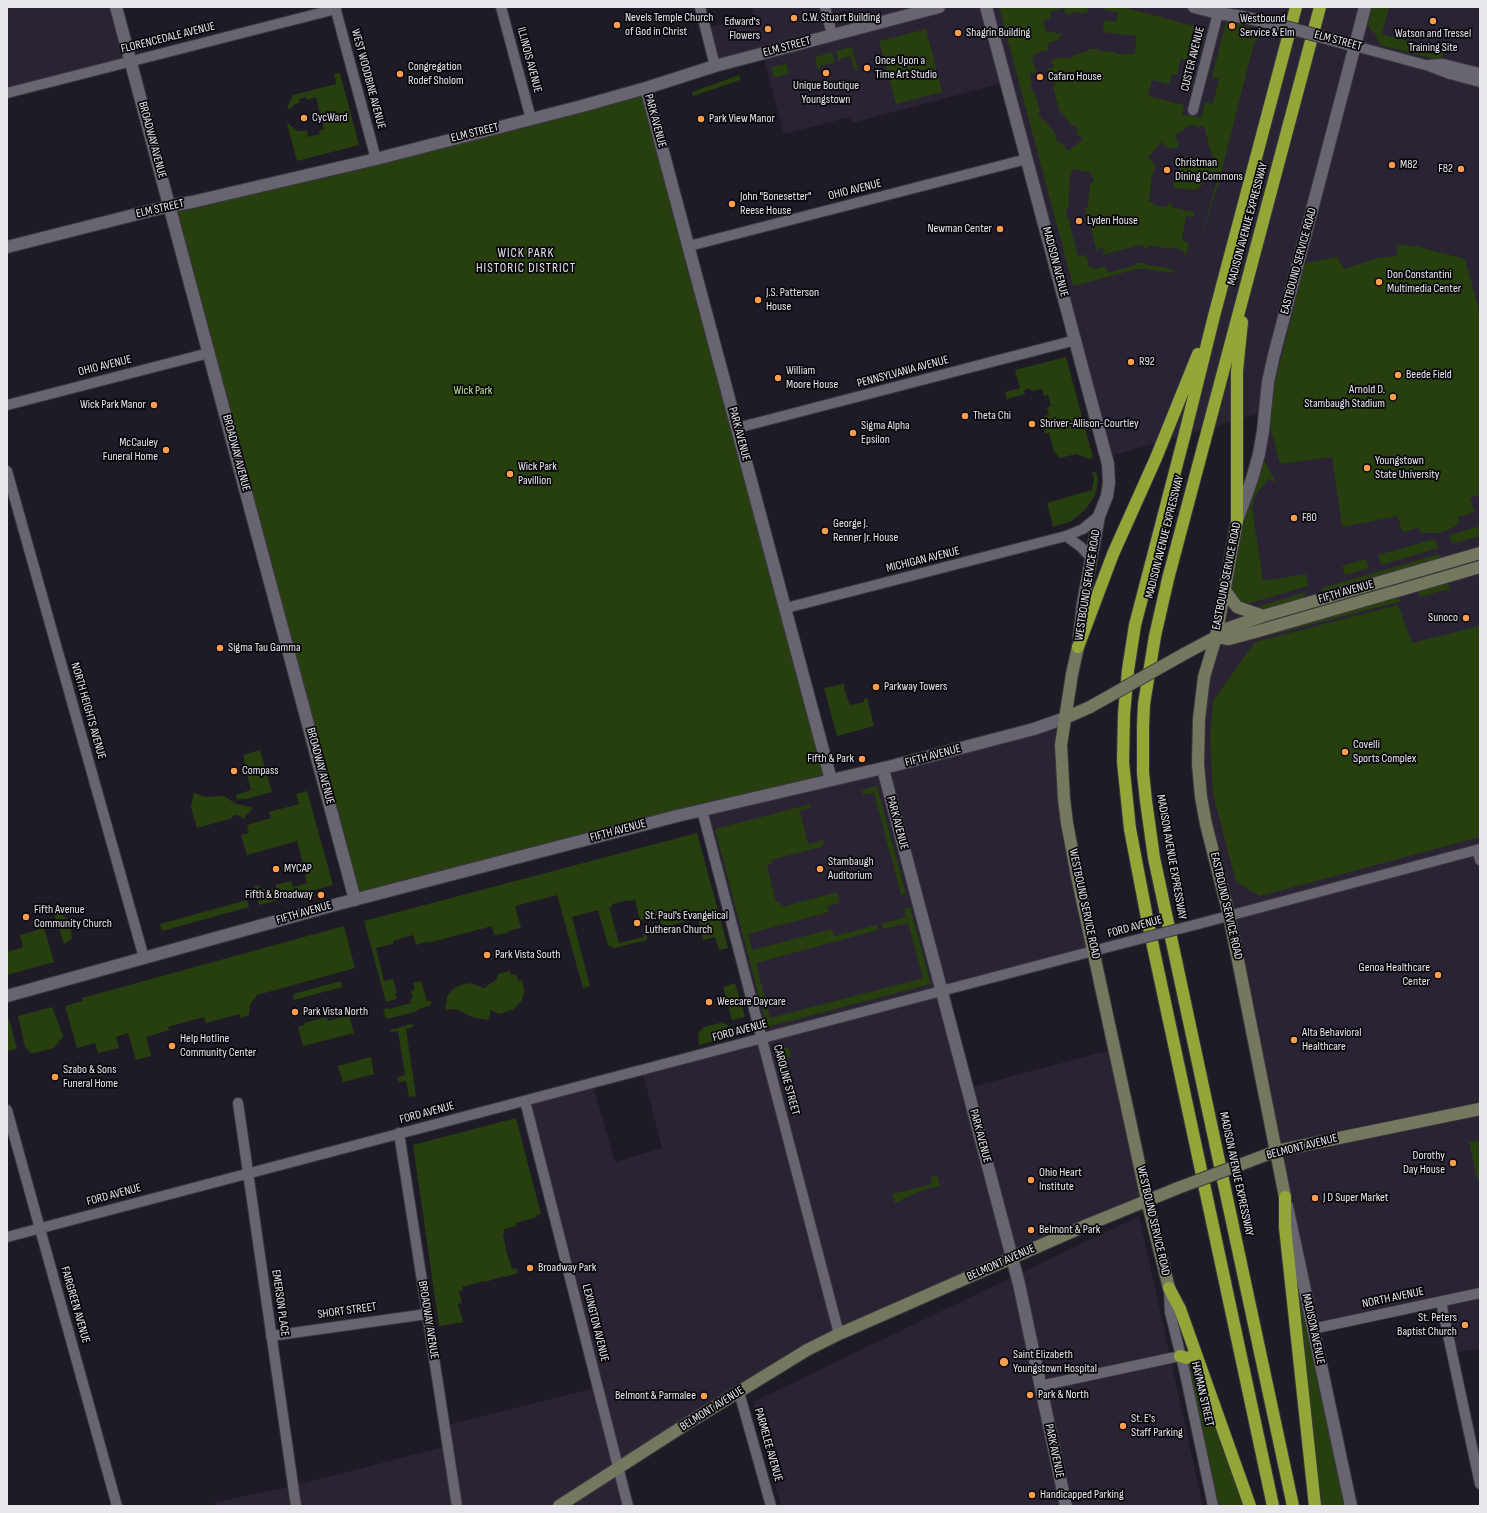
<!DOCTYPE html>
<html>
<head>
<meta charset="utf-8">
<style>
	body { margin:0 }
	#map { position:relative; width:1487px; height:1513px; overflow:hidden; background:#1f1b26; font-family:"Sofia Sans Condensed",sans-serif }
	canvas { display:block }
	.frame { position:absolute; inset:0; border:8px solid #e9e6ed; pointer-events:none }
</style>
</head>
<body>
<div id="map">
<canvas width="1487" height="1513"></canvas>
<div class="frame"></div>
</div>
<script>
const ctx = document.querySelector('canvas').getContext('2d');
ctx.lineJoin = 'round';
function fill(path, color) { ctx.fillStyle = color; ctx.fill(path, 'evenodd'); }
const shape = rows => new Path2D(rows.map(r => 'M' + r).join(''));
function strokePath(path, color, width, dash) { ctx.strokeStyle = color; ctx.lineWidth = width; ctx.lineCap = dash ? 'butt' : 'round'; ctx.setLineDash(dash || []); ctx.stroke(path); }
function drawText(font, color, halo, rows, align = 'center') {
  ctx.font = font + ' "Sofia Sans Condensed",sans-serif'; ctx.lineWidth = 3.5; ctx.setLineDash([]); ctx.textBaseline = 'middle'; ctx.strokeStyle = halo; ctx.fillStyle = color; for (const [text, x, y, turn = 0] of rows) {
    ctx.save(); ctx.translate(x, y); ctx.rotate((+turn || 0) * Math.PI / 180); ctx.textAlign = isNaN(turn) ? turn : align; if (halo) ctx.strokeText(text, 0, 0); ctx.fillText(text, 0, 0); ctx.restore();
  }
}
const built = shape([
	[7,7,116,7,131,61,7,93],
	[752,7,1480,7,1480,1348,1452,1353,1441,1302,1312,1329,1206,824,1199,719,1264,412,1107,457,1006,82,852,123,850,117,784,134,762,53,715,66,706,28,733,21,734,23,755,18],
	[1065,718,1064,799,1094,951,943,991,968,1088,1114,1049,1147,1200,839,1334,619,1469,628,1506,216,1506,215,1502,293,1486,447,1446,444,1426,598,1387,525,1101,592,1083,615,1162,662,1148,642,1070,762,1038,702,810],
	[1139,1216,1203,1506,781,1506,753,1402]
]);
const green = shape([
	[999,7,1089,7,1088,12,1080,14,1079,11,1066,15,1064,8,1050,12,1051,18,1043,21,1047,33,1055,31,1055,34,1061,33,1062,36,1059,37,1060,39,1048,43,1049,50,1038,52,1037,55,1035,53,1032,58,1035,60,1032,61,1037,72,1030,74,1032,85,1030,86,1032,92,1034,91,1040,112,1038,113,1043,121,1045,120,1057,137,1055,138,1059,143,1061,142,1068,151,1083,139,1076,132,1078,130,1074,125,1072,126,1062,113,1061,113,1057,105,1058,105,1053,87,1055,86,1053,80,1051,80,1049,72,1047,70,1048,67,1052,69,1054,65,1051,63,1052,60,1065,57,1065,59,1073,57,1072,56,1088,51,1088,49,1099,49,1099,51,1115,52,1115,54,1135,54,1136,36,1103,32,1104,22,1107,20,1116,22,1118,13,1103,9,1104,7,1123,7,1205,29,1198,55,1190,53,1188,60,1181,58,1177,75,1172,74,1169,84,1152,80,1148,96,1184,105,1182,115,1192,115,1201,118,1205,102,1213,104,1219,79,1212,77,1226,21,1269,32,1269,34,1259,36,1254,43,1219,181,1199,246,1217,180,1205,176,1201,186,1196,190,1173,188,1175,175,1182,166,1184,166,1184,168,1213,160,1204,126,1199,127,1192,125,1186,127,1180,133,1175,134,1179,147,1169,149,1161,142,1148,157,1155,164,1154,174,1152,174,1149,202,1153,202,1153,205,1167,207,1168,203,1172,204,1171,207,1193,212,1195,214,1193,217,1186,216,1182,240,1187,242,1189,245,1186,255,1184,255,1185,251,1178,250,1177,248,1171,247,1171,249,1148,245,1148,249,1144,248,1144,245,1134,246,1134,249,1132,247,1102,255,1105,250,1100,247,1097,252,1088,217,1086,217,1085,207,1088,207,1090,183,1093,183,1094,178,1091,177,1091,173,1073,169,1071,175,1070,175,1069,180,1070,181,1068,204,1069,205,1069,208,1066,208,1067,218,1070,218,1069,222,1078,256,1086,255,1089,266,1094,269,1105,266,1107,273,1136,265,1136,263,1146,263,1146,265,1168,268,1168,269,1174,270,1174,273,1147,269,1137,269,1073,286],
	[1372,7,1389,7,1382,34,1444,51,1442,58,1434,59,1380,45,1376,35,1368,26],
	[926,29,942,92,896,104,879,41],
	[852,47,858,70,856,70,853,67,851,56,840,59,840,62,839,62,836,51],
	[832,52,835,62,820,66,820,69,818,70,815,57],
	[786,64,789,74,774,78,771,67],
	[340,73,359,145,297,161,287,124,289,124,297,131,307,131,308,137,320,134,319,131,324,129,316,97,307,100,306,97,299,99,300,103,295,104,290,109,287,108,293,95,336,84,334,74],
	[739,75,740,80,693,96,692,92],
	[646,88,831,780,355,900,169,206],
	[1397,245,1415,246,1465,259,1480,313,1480,494,1470,498,1475,512,1458,517,1459,522,1454,527,1440,533,1425,533,1420,532,1419,528,1402,532,1398,516,1342,527,1332,457,1280,464,1271,429,1270,423,1275,383,1305,263,1337,257,1344,269,1377,258,1397,256],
	[1066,357,1093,458,1089,459,1076,454,1060,458,1054,452,1049,433,1045,434,1043,424,1046,423,1044,416,1049,415,1047,407,1051,406,1048,395,1044,396,1042,389,1031,391,1030,388,1024,390,1025,394,1007,399,1005,392,1020,388,1015,370],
	[1262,456,1275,481,1274,482,1269,479,1265,483,1255,496,1252,507,1263,581,1306,574,1308,586,1243,605,1237,599,1233,591,1231,584,1231,572],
	[1096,472,1098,479,1097,487,1095,495,1085,510,1072,521,1053,527,1047,503,1092,490,1094,479,1092,473],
	[1480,526,1480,536,1452,544,1449,535],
	[1435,539,1438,548,1381,565,1378,555],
	[1439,554,1441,559,1342,592,1323,591,1322,588],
	[1366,559,1369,568,1345,575,1342,566],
	[1448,582,1450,589,1418,597,1419,591,1425,588],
	[1306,592,1303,599,1261,611,1253,608],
	[1391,598,1397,598,1402,601,1271,635,1271,633],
	[1398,605,1412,643,1480,626,1480,837,1260,896,1236,882,1213,794,1210,736,1213,701,1255,642],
	[844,684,845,692,850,705,864,702,864,699,867,698,874,726,837,736,824,688],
	[260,750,272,792,246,799,239,799,236,798,236,795,251,790,244,764,245,763,243,755],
	[877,786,906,894,901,895,874,793,863,795,862,790],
	[307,791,333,885,259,905,254,887,259,885,260,889,264,889,265,891,276,888,276,885,291,881,293,887,307,883,305,876,306,875,297,841,247,855,241,835,249,833,247,825,271,818,269,812,299,804,296,794],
	[194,793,205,797,224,796,236,804,251,807,252,810,245,816,245,819,244,819,242,817,236,815,232,816,233,818,197,828,191,807],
	[811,804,811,807,800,811,808,844,824,840,824,843,821,847,771,860,772,864,767,865,776,903,780,902,782,907,837,892,840,903,827,906,829,912,748,934,752,950,832,929,834,936,877,925,878,930,756,963,770,1018,923,978,908,923,883,929,881,924,906,917,904,909,910,907,931,984,767,1027,715,829],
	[697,833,728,948,719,950,715,937,703,940,702,936,703,935,698,918,666,927,665,925,661,925,658,915,640,920,635,900,631,901,630,900,612,904,613,906,609,907,619,943,644,937,643,934,646,933,647,940,614,948,608,945,598,910,572,917,590,986,583,988,557,895,515,906,521,928,508,931,508,933,494,935,492,926,428,943,428,941,416,945,413,935,393,941,393,944,376,948,384,981,393,979,397,994,395,994,397,999,386,1002,364,921],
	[247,900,249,907,162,931,160,924],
	[54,913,61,914,65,917,68,920,71,931,72,937,71,939,64,944],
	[344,926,355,968,257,995,250,1005,249,1015,241,1018,240,1014,206,1023,204,1017,167,1027,170,1030,146,1037,151,1056,136,1060,128,1033,116,1037,119,1048,98,1053,95,1043,77,1048,65,1006,83,1001,82,998],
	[44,928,54,962,7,975,7,947,9,952,23,947,20,935],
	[510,971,511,975,516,974,518,981,522,980,524,991,522,1000,514,1009,500,1014,491,1010,488,1020,472,1017,458,1010,452,1009,445,1010,447,997,452,990,460,985,470,983,484,988,497,979,498,974],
	[421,981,427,1001,431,1001,431,1005,419,1009,415,1012,386,1019,383,1009,388,1008,389,1009,411,1003,410,999,413,998,411,991,415,989,413,983],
	[337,982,341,982,342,987,294,1000,293,994],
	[735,983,745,1017,732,1020,723,987],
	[52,1007,63,1036,54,1048,34,1053,31,1053,25,1047,18,1016],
	[349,1015,354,1033,303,1046,298,1027,304,1025,304,1023,327,1017,328,1021],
	[7,1019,9,1019,17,1049,7,1051],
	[720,1023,726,1024,730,1028,733,1036,699,1045,698,1035,700,1031,704,1027],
	[412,1024,413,1027,406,1029,416,1096,409,1097,406,1081,400,1082,397,1079,398,1077,405,1075,398,1031,391,1032,390,1030],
	[788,1047,791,1057,782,1060,797,1115,794,1116,776,1051],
	[371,1057,374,1074,343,1082,338,1066],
	[516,1118,541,1214,536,1215,537,1217,516,1223,516,1226,504,1229,505,1233,503,1234,507,1254,512,1269,516,1268,518,1273,505,1277,504,1276,485,1282,484,1281,462,1287,463,1290,459,1292,462,1303,458,1304,463,1322,439,1326,413,1145],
	[1480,1140,1480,1178,1477,1179,1469,1142],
	[937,1175,940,1186,923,1190,895,1203,892,1194,932,1184,930,1177],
	[1285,1228,1351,1506,1315,1506],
	[1195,1355,1250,1506,1213,1506,1184,1369,1187,1358]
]);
const minor = shape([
	[335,7,376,159],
	[501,7,531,119],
	[700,7,715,66],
	[825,7,832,35],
	[1355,46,1429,66,1450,74,1480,82],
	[1429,65,1443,64,1480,73],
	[7,93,336,9],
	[1193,110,1218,13],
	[689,246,1027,159],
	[7,405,209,353],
	[737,428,1076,340],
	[7,471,144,958],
	[1066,536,1081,547,1091,558],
	[786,608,1066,536,1083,529,1099,516],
	[702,810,839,1334],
	[1477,850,1480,860],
	[1198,924,1480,849],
	[525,1101,628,1506],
	[238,1103,296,1506],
	[7,1110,117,1506],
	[399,1133,457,1506],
	[7,1237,1116,945],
	[1169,1288,1170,1312,1184,1369,1213,1506],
	[1441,1302,1480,1484],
	[1312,1329,1480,1293],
	[271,1336,427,1314],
	[1040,1386,1180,1356],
	[739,1392,771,1506]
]);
const tertiary = shape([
	[116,7,355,900],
	[986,7,1108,464,1109,483,1107,496,1099,516,1083,603,1079,638],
	[1194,7,1218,13,1243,17,1271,23],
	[1330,39,1355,46],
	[646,88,831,780],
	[7,247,169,206,192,202,376,159,582,106,646,88,715,66,939,7],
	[1238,518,1252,479,1259,454,1263,431,1268,382,1274,355,1365,7],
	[883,769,1019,1284,1066,1506],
	[7,996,338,904,677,816,892,766,1034,729,1065,718],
	[1287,1206,1351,1506]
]);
const secondary = shape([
	[1237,521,1216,637,1204,677,1199,719,1198,764,1201,797,1206,824,1229,915,1285,1197],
	[1224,589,1237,607,1263,616],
	[1216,637,1229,639,1255,632,1480,567],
	[1078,647,1072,674,1061,745,1064,799,1067,823,1077,876,1147,1200,1169,1288],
	[1184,654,1216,637,1226,629,1263,616,1480,553],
	[1065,718,1090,707],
	[1250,1161,1276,1151,1480,1109],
	[559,1506,688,1423,807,1350,839,1334,1087,1225,1178,1188]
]);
const motorway = shape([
	[1237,521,1237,371,1242,322],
	[1078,647,1113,554,1156,458,1198,354],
	[1285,1197,1285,1227,1315,1506],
	[1169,1288,1180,1309,1250,1506],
	[1180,1356,1187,1358,1195,1355],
	[1273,1506,1148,923,1130,829,1123,762,1124,714,1128,670,1135,625,1184,437,1214,316,1296,7],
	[1293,1506,1154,858,1146,801,1143,773,1143,727,1144,704,1155,636,1168,579,1320,7]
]);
const minorBridge = shape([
	[1116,945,1198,924]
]);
const tertiaryBridge = shape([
	[1271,23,1330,39]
]);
const secondaryBridge = shape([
	[1090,707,1184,654],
	[1178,1188,1250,1161]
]);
const markers = [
	[794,18,4,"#fb9e50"],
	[1433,21,4,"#fb9e50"],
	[617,25,4,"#fb9e50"],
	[1232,26,4,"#fb9e50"],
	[768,29,4,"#fb9e50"],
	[958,33,4,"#fb9e50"],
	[867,68,4,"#fb9e50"],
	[826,73,4,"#fb9e50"],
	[400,74,4,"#fb9e50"],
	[1040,77,4,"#fb9e50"],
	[304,118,4,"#fb9e50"],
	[701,119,4,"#fb9e50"],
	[1392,165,4,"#fb9e50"],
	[1461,169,4,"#fb9e50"],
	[1167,170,4,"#fb9e50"],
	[732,204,4,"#fb9e50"],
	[1079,221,4,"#fb9e50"],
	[1000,229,4,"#fb9e50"],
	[1379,282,4,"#fb9e50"],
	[758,300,4,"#fb9e50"],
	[1131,362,4,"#fb9e50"],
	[1398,375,4,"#fb9e50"],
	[778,378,4,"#fb9e50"],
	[1393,397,4,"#fb9e50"],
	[154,405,4,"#fb9e50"],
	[965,416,4,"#fb9e50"],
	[1032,424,4,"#fb9e50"],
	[853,433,4,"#fb9e50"],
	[166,450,4,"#fb9e50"],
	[1367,468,4,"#fb9e50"],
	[510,474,4,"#fb9e50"],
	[1294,518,4,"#fb9e50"],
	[825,531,4,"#fb9e50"],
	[1466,618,4,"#fb9e50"],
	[220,648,4,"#fb9e50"],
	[876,687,4,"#fb9e50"],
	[1345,752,4,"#fb9e50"],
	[862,759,4,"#fb9e50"],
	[234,771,4,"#fb9e50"],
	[276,869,4,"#fb9e50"],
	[820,869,4,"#fb9e50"],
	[321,895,4,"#fb9e50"],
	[26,917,4,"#fb9e50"],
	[637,923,4,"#fb9e50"],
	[487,955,4,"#fb9e50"],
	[1438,975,4,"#fb9e50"],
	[709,1002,4,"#fb9e50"],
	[295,1012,4,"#fb9e50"],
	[1294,1040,4,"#fb9e50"],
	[172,1046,4,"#fb9e50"],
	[55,1077,4,"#fb9e50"],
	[1453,1163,4,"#fb9e50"],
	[1031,1180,4,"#fb9e50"],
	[1315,1198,4,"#fb9e50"],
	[1031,1230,4,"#fb9e50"],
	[530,1268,4,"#fb9e50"],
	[1465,1325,4,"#fb9e50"],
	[1004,1362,5,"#fb9e50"],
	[1030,1395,4,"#fb9e50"],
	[704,1396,4,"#fb9e50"],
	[1123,1426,4,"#fb9e50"],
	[1032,1495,4,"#fb9e50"]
];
const poiNames = [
	["Nevels Temple Church",625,18],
	["of God in Christ",625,32],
	["C.W. Stuart Building",802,18],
	["Westbound",1240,19],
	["Service & Elm",1240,33],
	["Edward's",760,22,"right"],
	["Flowers",760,36,"right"],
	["Shagrin Building",966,33],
	["Watson and Tressel",1433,34,"center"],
	["Training Site",1433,48,"center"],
	["Once Upon a",875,61],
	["Time Art Studio",875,75],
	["Congregation",408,67],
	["Rodef Sholom",408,81],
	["Cafaro House",1048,77],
	["Unique Boutique",826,86,"center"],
	["Youngstown",826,100,"center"],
	["CycWard",312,118],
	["Park View Manor",709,119],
	["Christman",1175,163],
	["Dining Commons",1175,177],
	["M82",1400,165],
	["F82",1453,169,"right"],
	["John \"Bonesetter\"",740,197],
	["Reese House",740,211],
	["Lyden House",1087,221],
	["Newman Center",992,229,"right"],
	["Don Constantini",1387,275],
	["Multimedia Center",1387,289],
	["J.S. Patterson",766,293],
	["House",766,307],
	["R92",1139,362],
	["William",786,371],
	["Moore House",786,385],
	["Beede Field",1406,375],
	["Arnold D.",1385,390,"right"],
	["Stambaugh Stadium",1385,404,"right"],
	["Wick Park Manor",146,405,"right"],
	["Theta Chi",973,416],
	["Shriver-Allison-Courtley",1040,424],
	["Sigma Alpha",861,426],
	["Epsilon",861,440],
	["McCauley",158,443,"right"],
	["Funeral Home",158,457,"right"],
	["Youngstown",1375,461],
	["State University",1375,475],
	["Wick Park",518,467],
	["Pavillion",518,481],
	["F80",1302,518],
	["George J.",833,524],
	["Renner Jr. House",833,538],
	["Sunoco",1458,618,"right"],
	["Sigma Tau Gamma",228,648],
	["Parkway Towers",884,687],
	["Covelli",1353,745],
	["Sports Complex",1353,759],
	["Fifth & Park",854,759,"right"],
	["Compass",242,771],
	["Stambaugh",828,862],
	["Auditorium",828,876],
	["MYCAP",284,869],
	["Fifth & Broadway",313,895,"right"],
	["Fifth Avenue",34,910],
	["Community Church",34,924],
	["St. Paul's Evangelical",645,916],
	["Lutheran Church",645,930],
	["Park Vista South",495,955],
	["Genoa Healthcare",1430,968,"right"],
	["Center",1430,982,"right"],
	["Weecare Daycare",717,1002],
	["Park Vista North",303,1012],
	["Alta Behavioral",1302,1033],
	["Healthcare",1302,1047],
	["Help Hotline",180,1039],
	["Community Center",180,1053],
	["Szabo & Sons",63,1070],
	["Funeral Home",63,1084],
	["Dorothy",1445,1156,"right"],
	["Day House",1445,1170,"right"],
	["Ohio Heart",1039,1173],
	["Institute",1039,1187],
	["J D Super Market",1323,1198],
	["Belmont & Park",1039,1230],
	["Broadway Park",538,1268],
	["St. Peters",1457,1318,"right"],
	["Baptist Church",1457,1332,"right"],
	["Saint Elizabeth",1013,1355],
	["Youngstown Hospital",1013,1369],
	["Park & North",1038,1395],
	["Belmont & Parmalee",696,1396,"right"],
	["St. E's",1131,1419],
	["Staff Parking",1131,1433],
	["Handicapped Parking",1040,1495]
];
const streetNames = [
	["FLORENCEDALE AVENUE",168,38,-14],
	["ELM STREET",1338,41,15],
	["ELM STREET",787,47,-15],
	["CUSTER AVENUE",1193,59,-76],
	["ILLINOIS AVENUE",529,60,75],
	["WEST WOODBINE AVENUE",368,79,75],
	["PARK AVENUE",655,121,75],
	["ELM STREET",475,133,-14],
	["BROADWAY AVENUE",152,140,75],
	["OHIO AVENUE",855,190,-14],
	["ELM STREET",160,209,-13],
	["MADISON AVENUE EXPRESSWAY",1248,224,-75],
	["EASTBOUND SERVICE ROAD",1299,261,-75],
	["MADISON AVENUE",1055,262,75],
	["OHIO AVENUE",105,366,-14],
	["PENNSYLVANIA AVENUE",903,372,-15],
	["PARK AVENUE",739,434,75],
	["BROADWAY AVENUE",236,453,75],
	["MADISON AVENUE EXPRESSWAY",1165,537,-76],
	["MICHIGAN AVENUE",923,560,-14],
	["EASTBOUND SERVICE ROAD",1227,576,-79],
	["WESTBOUND SERVICE ROAD",1088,585,-81],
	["FIFTH AVENUE",1346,592,-16],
	["NORTH HEIGHTS AVENUE",88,711,74],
	["FIFTH AVENUE",933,756,-15],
	["BROADWAY AVENUE",320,766,75],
	["PARK AVENUE",897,823,75],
	["FIFTH AVENUE",618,831,-15],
	["MADISON AVENUE EXPRESSWAY",1171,857,80],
	["WESTBOUND SERVICE ROAD",1084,904,78],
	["EASTBOUND SERVICE ROAD",1226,906,77],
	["FIFTH AVENUE",304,913,-16],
	["FORD AVENUE",1135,927,-15],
	["FORD AVENUE",740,1031,-15],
	["CAROLINE STREET",786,1080,75],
	["FORD AVENUE",427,1113,-15],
	["PARK AVENUE",980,1136,75],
	["BELMONT AVENUE",1302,1147,-14],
	["MADISON AVENUE EXPRESSWAY",1236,1174,78],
	["FORD AVENUE",114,1195,-15],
	["WESTBOUND SERVICE ROAD",1153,1221,77],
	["BELMONT AVENUE",1001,1263,-24],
	["NORTH AVENUE",1393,1298,-12],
	["EMERSON PLACE",280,1303,82],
	["FAIRGREEN AVENUE",75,1305,74],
	["SHORT STREET",347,1311,-8],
	["BROADWAY AVENUE",428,1320,81],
	["LEXINGTON AVENUE",595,1323,76],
	["MADISON AVENUE",1313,1329,78],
	["HAYMAN STREET",1202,1394,77],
	["BELMONT AVENUE",712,1409,-32],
	["PARMELEE AVENUE",768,1445,74],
	["PARK AVENUE",1054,1451,78]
];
const parkNames = [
	["Wick Park",473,391]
];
const neighbourhoodNames = [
	["WICK PARK",526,254],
	["HISTORIC DISTRICT",526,269]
];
fill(built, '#292333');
fill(green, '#273f0f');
strokePath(minor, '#3a373f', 12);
strokePath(tertiary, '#3a373f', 14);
strokePath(secondary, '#3a373f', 14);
strokePath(motorway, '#3a373f', 14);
strokePath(minor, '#686470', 10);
strokePath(tertiary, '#686470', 12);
strokePath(secondary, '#75785f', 12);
strokePath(motorway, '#93a738', 12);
strokePath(minorBridge, '#3a373f', 12, []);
strokePath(tertiaryBridge, '#3a373f', 14, []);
strokePath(secondaryBridge, '#3a373f', 14, []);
strokePath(minorBridge, '#686470', 10);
strokePath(tertiaryBridge, '#686470', 12);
strokePath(secondaryBridge, '#75785f', 12);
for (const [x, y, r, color] of markers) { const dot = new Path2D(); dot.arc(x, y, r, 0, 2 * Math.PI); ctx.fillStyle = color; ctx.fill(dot); strokePath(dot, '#08070b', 1.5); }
drawText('12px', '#e9e6ed', '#08070b', poiNames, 'left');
drawText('12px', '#e9e6ed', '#08070b', streetNames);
drawText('12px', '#b9e597', '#08070b', parkNames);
ctx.letterSpacing = '1px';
drawText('13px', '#e9e6ed', '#08070b', neighbourhoodNames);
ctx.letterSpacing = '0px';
</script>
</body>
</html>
